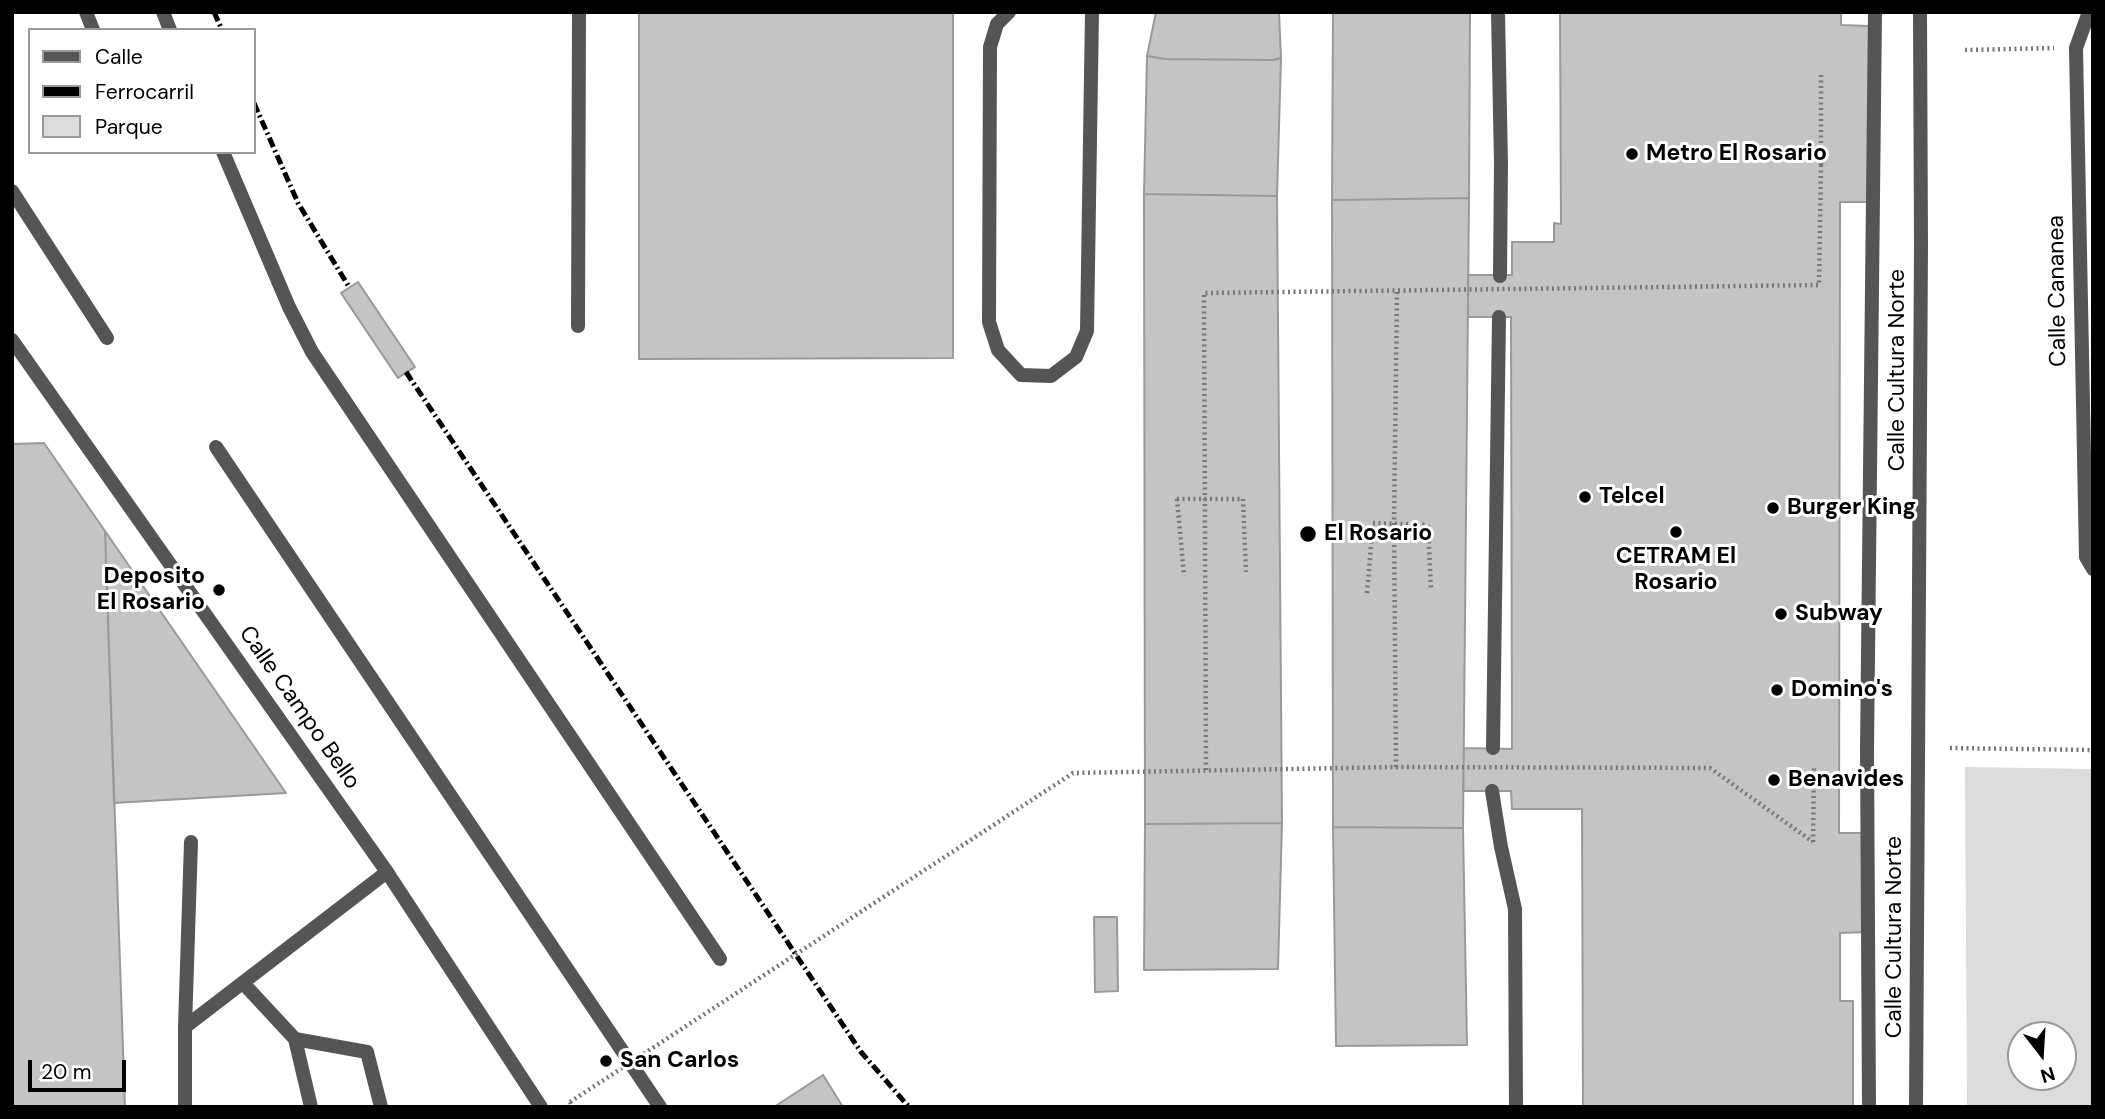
<!DOCTYPE html>
<html>
<head>
<meta charset="utf-8">
<style>
	body { margin:0 }
	#map { position:relative; width:2105px; height:1119px; overflow:hidden; background:#fff; font-family:"DM Sans",sans-serif }
	canvas { display:block }
	.frame { position:absolute; inset:0; border:14px solid #000; pointer-events:none }
	.legend { position:absolute; left:28px; top:28px; width:228px; height:126px; box-sizing:border-box; background:#fff; border:2px solid #999; margin:0; padding:9px 12px; list-style:none; font-size:21px; color:#000 }
	.legend li { display:flex; align-items:center; gap:14px; height:35px }
	.legend b { width:35px; border:2px solid #999 }
	.north { position:absolute; left:2007px; top:1021px; width:70px; height:70px; box-sizing:border-box; background:#fff; border:2px solid #999; border-radius:50%; rotate:163deg; font-size:19px; font-weight:700; line-height:28px; text-align:center; color:#000 }
	.north::after { content:''; display:block; margin:auto; width:24px; height:32px; background:#000; clip-path:polygon(50% 0,100% 100%,50% 72%,0 100%) }
	.scale { position:absolute; left:28px; top:1060px; width:98px; height:32px; box-sizing:border-box; border:4px solid #000; border-top:0; padding-left:9px; font-size:21px; line-height:24px; white-space:nowrap; color:#000; -webkit-text-stroke:5px #fff; paint-order:stroke }
</style>
</head>
<body>
<div id="map">
<canvas width="2105" height="1119"></canvas>
<div class="frame"></div>
<ul class="legend">
<li><b style="height:9px;background:#555"></b>Calle</li>
<li><b style="height:9px;background:#000"></b>Ferrocarril</li>
<li><b style="height:19px;background:#dcdcdc"></b>Parque</li>
</ul>
<div class="north">N</div>
<div class="scale">20 m</div>
</div>
<script>
const ctx = document.querySelector('canvas').getContext('2d');
ctx.lineJoin = 'round';
function fill(path, color) { ctx.fillStyle = color; ctx.fill(path, 'evenodd'); }
const shape = rows => new Path2D(rows.map(r => 'M' + r).join(''));
function strokePath(path, color, width, dash) { ctx.strokeStyle = color; ctx.lineWidth = width; ctx.lineCap = dash ? 'butt' : 'round'; ctx.setLineDash(dash || []); ctx.stroke(path); }
function drawText(font, color, halo, rows, align = 'center') {
  ctx.font = font + ' "DM Sans",sans-serif'; ctx.lineWidth = 6; ctx.setLineDash([]); ctx.textBaseline = 'middle'; ctx.strokeStyle = halo; ctx.fillStyle = color; for (const [text, x, y, turn = 0] of rows) {
    ctx.save(); ctx.translate(x, y); ctx.rotate((+turn || 0) * Math.PI / 180); ctx.textAlign = isNaN(turn) ? turn : align; if (halo) ctx.strokeText(text, 0, 0); ctx.fillText(text, 0, 0); ctx.restore();
  }
}
const green = shape([
	[1965,767,2093,769,2093,1107,1967,1107],
	[2021,1035,2063,1035,2063,1077,2021,1077]
]);
const building = shape([
	[639,12,953,12,953,358,639,359,639,12],
	[1156,12,1279,12,1281,58,1273,60,1165,59,1147,56,1156,12],
	[1333,12,1470,12,1469,198,1332,200,1333,12],
	[1560,12,1841,12,1841,25,1869,26,1870,202,1840,202,1839,833,1869,833,1868,932,1840,933,1840,1001,1853,1001,1853,1107,1583,1107,1582,809,1512,809,1511,791,1463,791,1464,748,1512,749,1511,317,1468,317,1468,275,1512,275,1512,242,1554,242,1554,223,1561,224,1560,12],
	[1147,56,1165,59,1273,60,1281,58,1277,196,1144,194,1147,56],
	[1144,194,1277,196,1282,823,1145,824,1144,194],
	[1469,198,1463,828,1333,827,1332,200,1469,198],
	[358,282,415,367,398,378,341,293,358,282],
	[44,443,105,531,125,1107,12,1107,12,444,44,443],
	[105,531,286,793,114,803,105,531],
	[1282,823,1278,969,1144,970,1145,824,1282,823],
	[1333,827,1463,828,1467,1045,1336,1046,1333,827],
	[1094,917,1117,917,1118,991,1095,992,1094,917],
	[823,1075,843,1107,774,1107,823,1075]
]);
const path = shape([
	[1965,50,2054,48],
	[1821,165,1821,74],
	[1177,499,1184,576],
	[1243,499,1246,572],
	[1428,525,1431,590],
	[1367,593,1373,523],
	[1950,748,2093,750],
	[1396,767,1394,524,1397,291],
	[1813,842,1814,766],
	[570,1102,573,1107]
]);
const service = shape([
	[86,12,93,30],
	[163,12,170,30],
	[1009,12,997,24,990,47,989,322,998,350,1021,375,1051,376,1076,357,1087,331,1092,12],
	[1498,12,1501,164,1500,276],
	[223,152,289,307,312,352,720,959],
	[12,191,107,338],
	[578,326,579,12],
	[216,447,660,1107],
	[1493,748,1499,317],
	[1492,791,1501,847,1515,909,1516,1107],
	[243,983,295,1039,311,1107],
	[185,1027,191,842],
	[295,1039,367,1052,381,1107],
	[185,1107,185,1027,387,872],
	[1869,1107,1867,748,1875,12],
	[1916,1107,1921,245,1920,12]
]);
const minor = shape([
	[2089,12,2076,48,2086,557,2093,569],
	[12,340,387,872,541,1107]
]);
const rail = shape([
	[214,12,222,30],
	[254,103,298,203,349,287],
	[406,372,861,1052,909,1107]
]);
const pathBridge = shape([
	[1177,499,1243,499],
	[1373,523,1428,525],
	[1206,770,1204,293,1819,285,1821,165],
	[570,1102,1073,773,1396,767,1710,768,1813,842]
]);
const markers = [
	[1632,154,7,"#000"],
	[1585,497,7,"#000"],
	[1773,508,7,"#000"],
	[1676,532,7,"#000"],
	[1308,534,9,"#000"],
	[219,590,7,"#000"],
	[1781,614,7,"#000"],
	[1777,690,7,"#000"],
	[1774,780,7,"#000"],
	[606,1061,7,"#000"]
];
const poiNames = [
	["Metro El Rosario",1646,154],
	["Telcel",1599,497],
	["Burger King",1787,508],
	["El Rosario",1324,534],
	["CETRAM El",1676,557,"center"],
	["Rosario",1676,583,"center"],
	["Deposito",205,577,"right"],
	["El Rosario",205,603,"right"],
	["Subway",1795,614],
	["Domino's",1791,690],
	["Benavides",1788,780],
	["San Carlos",620,1061]
];
const streetNames = [
	["Calle Cananea",2058,291,-91],
	["Calle Cultura Norte",1898,370,-90],
	["Calle Campo Bello",299,708,55],
	["Calle Cultura Norte",1895,937,-90]
];
fill(green, '#dcdcdc');
fill(building, '#c4c4c4');
strokePath(building, '#999', 2);
strokePath(path, '#777', 4.5, [2, 3.5]);
strokePath(service, '#555', 14);
strokePath(minor, '#555', 14);
strokePath(rail, '#000', 5, [10, 3.5, 2, 3.5]);
strokePath(pathBridge, '#777', 4.5, [2, 3.5]);
for (const [x, y, r, color] of markers) { const dot = new Path2D(); dot.arc(x, y, r, 0, 2 * Math.PI); ctx.fillStyle = color; ctx.fill(dot); strokePath(dot, '#fff', 2.5); }
drawText('bold 23px', '#000', '#fff', poiNames, 'left');
drawText('23px', '#000', '#fff', streetNames);
</script>
</body>
</html>
